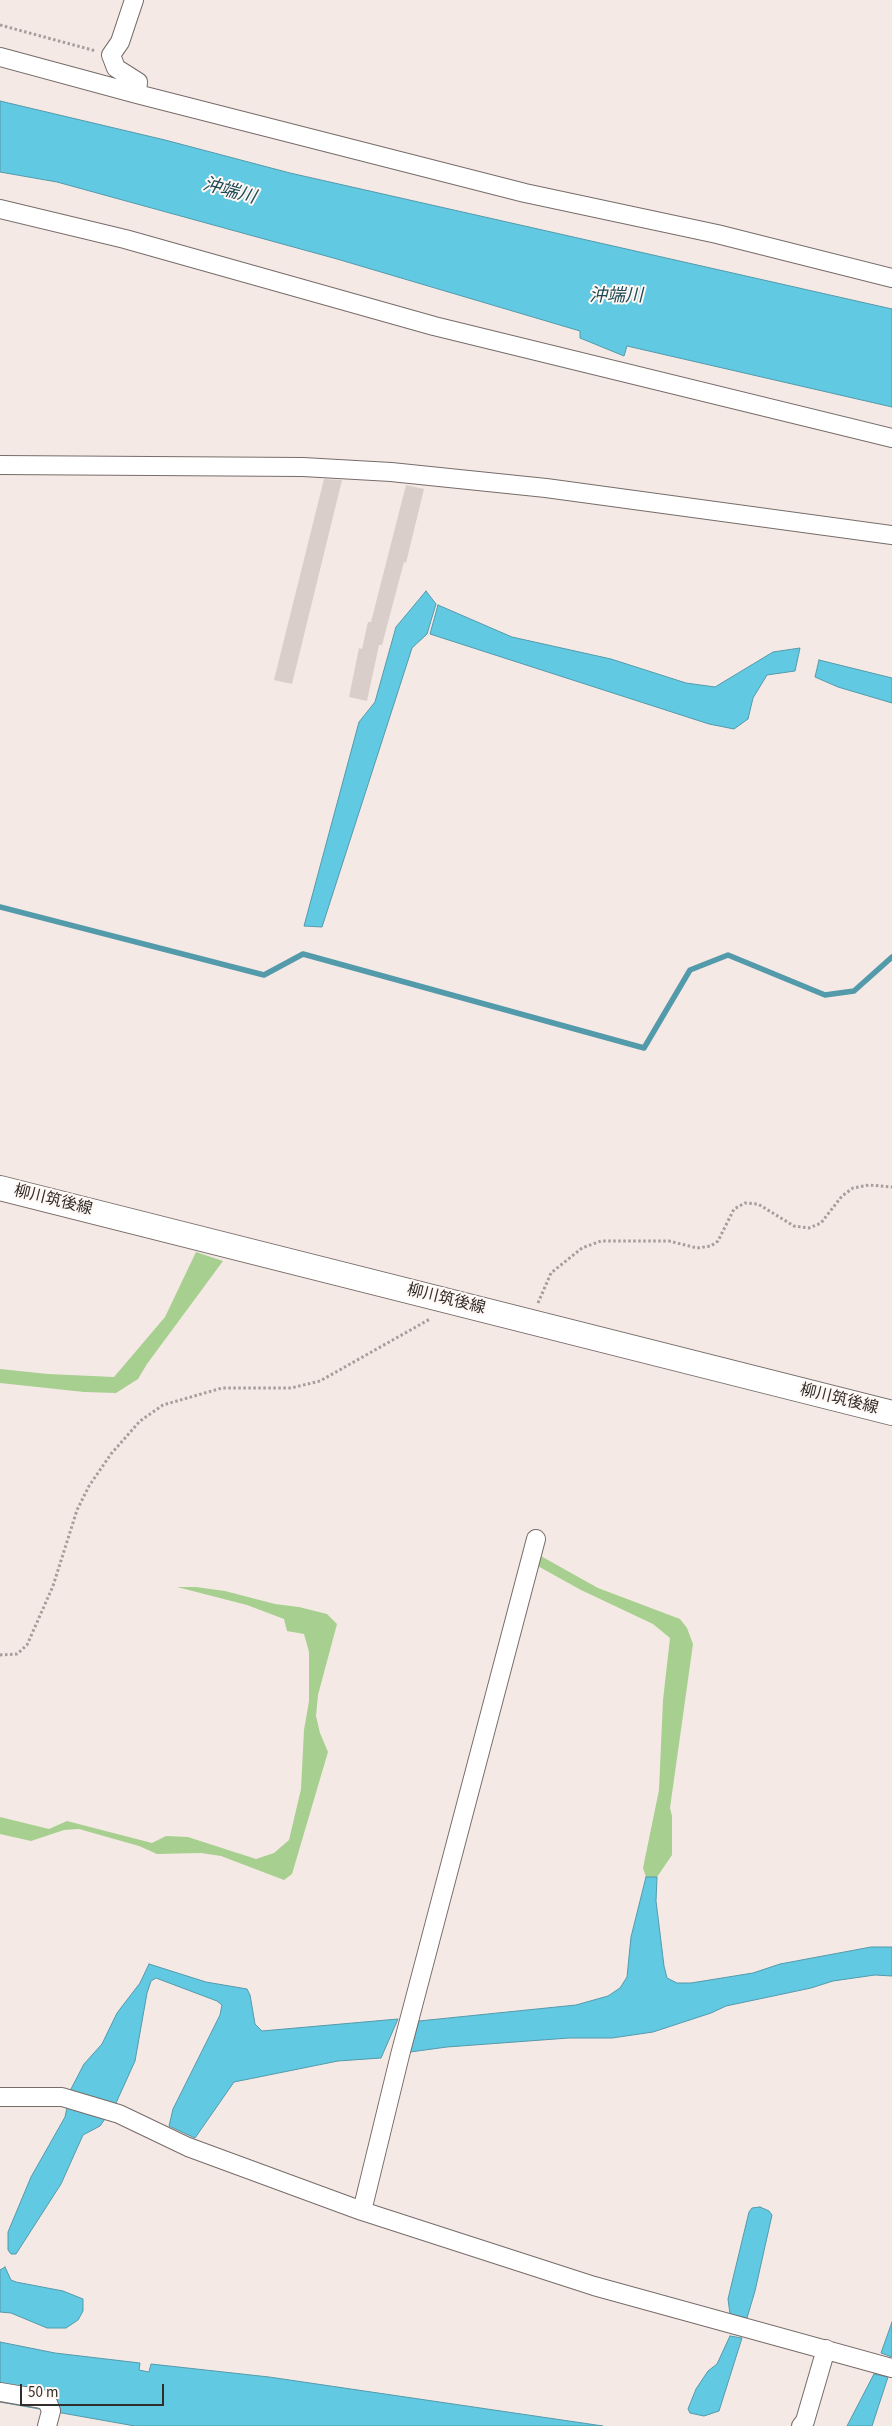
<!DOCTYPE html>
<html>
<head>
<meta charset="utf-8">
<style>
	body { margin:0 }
	#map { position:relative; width:892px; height:2426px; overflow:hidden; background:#f5e9e5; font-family:"Source Sans 3",sans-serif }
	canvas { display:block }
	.scale { position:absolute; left:20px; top:2384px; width:144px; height:22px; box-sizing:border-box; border:2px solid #312d2b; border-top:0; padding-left:6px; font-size:15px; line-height:18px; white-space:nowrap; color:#312d2b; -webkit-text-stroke:4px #fff8f5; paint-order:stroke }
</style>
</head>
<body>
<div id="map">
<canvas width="892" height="2426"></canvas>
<div class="scale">50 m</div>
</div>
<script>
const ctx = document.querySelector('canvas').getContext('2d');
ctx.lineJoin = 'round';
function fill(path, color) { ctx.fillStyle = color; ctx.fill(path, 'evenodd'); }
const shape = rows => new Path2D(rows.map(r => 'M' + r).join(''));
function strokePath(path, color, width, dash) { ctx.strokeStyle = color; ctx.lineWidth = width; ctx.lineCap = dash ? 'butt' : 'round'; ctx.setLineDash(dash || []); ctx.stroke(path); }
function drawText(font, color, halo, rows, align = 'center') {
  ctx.font = font + ' "Source Sans 3","Noto Sans JP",sans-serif'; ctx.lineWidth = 4; ctx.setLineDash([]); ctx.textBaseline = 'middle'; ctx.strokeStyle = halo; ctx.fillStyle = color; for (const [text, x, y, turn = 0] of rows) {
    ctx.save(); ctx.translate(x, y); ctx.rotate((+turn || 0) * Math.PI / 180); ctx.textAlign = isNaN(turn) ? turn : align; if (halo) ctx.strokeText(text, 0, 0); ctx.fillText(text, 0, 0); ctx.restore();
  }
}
const green = shape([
	[196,1252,223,1261,147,1364,138,1379,116,1393,84,1392,0,1383,0,1369,48,1374,114,1377,165,1317],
	[539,1555,598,1588,680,1619,687,1628,693,1644,670,1808,672,1816,672,1855,657,1877,646,1877,643,1868,659,1790,663,1700,670,1638,653,1624,581,1590,536,1565],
	[177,1587,196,1587,225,1591,275,1604,299,1607,327,1614,337,1624,318,1695,316,1716,320,1733,328,1752,292,1874,284,1880,221,1856,201,1853,157,1854,139,1846,79,1829,64,1830,31,1841,0,1834,0,1817,49,1829,67,1821,152,1843,166,1836,188,1837,256,1859,274,1853,289,1840,301,1789,304,1730,309,1701,309,1652,304,1634,287,1631,284,1619,247,1605]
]);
const water = shape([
	[0,101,165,140,290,173,892,309,892,407,627,346,624,356,580,338,580,331,337,259,57,182,0,172,0,101],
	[426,591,436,604,427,634,412,648,322,927,304,926,359,722,375,702,396,627,426,591],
	[438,605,512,637,611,659,686,683,715,687,773,652,800,648,795,671,767,675,753,698,748,719,734,729,709,724,430,634,438,605],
	[819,660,892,678,892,703,838,687,815,677,819,660],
	[646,1877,657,1877,656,1901,664,1966,667,1978,677,1983,691,1983,753,1973,780,1964,871,1947,892,1947,892,1976,875,1975,833,1981,811,1988,726,2006,711,2013,653,2032,612,2038,569,2038,447,2047,410,2052,419,2021,576,2005,608,1996,620,1988,627,1977,631,1937,646,1877],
	[149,1964,206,1982,247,1989,250,1995,255,2024,262,2031,398,2019,381,2058,338,2061,234,2082,195,2138,169,2126,173,2109,220,2015,222,2005,217,2001,156,1978,151,1981,147,1993,135,2061,116,2103,100,2126,83,2135,61,2184,16,2254,11,2254,8,2250,8,2232,31,2177,65,2117,71,2089,84,2064,102,2044,117,2013,140,1983,149,1964],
	[760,2207,769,2211,772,2215,755,2291,747,2318,730,2314,728,2299,749,2212,752,2208,760,2207],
	[5,2267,11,2280,16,2282,63,2291,83,2299,83,2311,78,2320,66,2328,47,2328,11,2313,0,2312,0,2270,5,2267],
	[892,2322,892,2357,881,2353,892,2322],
	[730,2336,742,2338,719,2411,704,2416,690,2413,688,2409,696,2389,708,2371,717,2364,730,2336],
	[0,2342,55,2353,140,2363,139,2370,149,2372,151,2364,269,2377,603,2426,135,2426,0,2402,0,2342],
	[874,2374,888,2377,872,2426,847,2426,874,2374]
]);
const stream = shape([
	[0,907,264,975,303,954,644,1048,690,970,728,955,825,995,854,991,892,957]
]);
const building = shape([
	[324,479,342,480,292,684,274,680],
	[406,485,424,489,406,563,404,562,382,645,379,645,367,701,349,697,359,648,362,649,368,622,371,622]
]);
const path = shape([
	[0,25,96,51],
	[538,1303,551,1273,582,1248,601,1241,669,1241,697,1248,711,1246,718,1241,734,1209,745,1203,758,1204,794,1226,809,1228,821,1223,842,1196,853,1188,869,1185,892,1187],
	[0,1655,17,1654,27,1645,53,1586,77,1510,89,1486,111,1454,140,1421,163,1405,222,1388,291,1388,320,1381,430,1319]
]);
const minor = shape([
	[134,0,120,42,111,55,116,68,138,82,137,94],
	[0,57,137,94,525,193,717,234,892,278],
	[0,209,125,239,434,326,892,438],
	[0,465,303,467,391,472,546,488,892,535],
	[0,2097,62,2097,119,2114,188,2147,362,2211,594,2286,892,2368],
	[362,2211,400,2055,536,1539],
	[0,2392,42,2399,48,2403,51,2411,47,2426],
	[801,2426,805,2421,826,2349]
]);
const secondary = shape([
	[0,1188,892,1413]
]);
const streetNames = [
	["柳川筑後線",53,1201,14],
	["柳川筑後線",446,1300,14],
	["柳川筑後線",839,1400,14]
];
const waterNames = [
	["沖端川",229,192,15],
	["沖端川",616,297]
];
fill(green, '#a7cf8f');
fill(water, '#62c9e2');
strokePath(water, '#539aab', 1);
strokePath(stream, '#539aab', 5.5);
fill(building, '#d9ceca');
strokePath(minor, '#766c69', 20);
strokePath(secondary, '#766c69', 26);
strokePath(path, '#a69e9a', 3, [2.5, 2.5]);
strokePath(minor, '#fff', 18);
strokePath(secondary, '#fff', 24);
drawText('16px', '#312d2b', '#fff8f5', streetNames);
drawText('italic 18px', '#1c4a55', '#fff8f5', waterNames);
</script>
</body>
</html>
